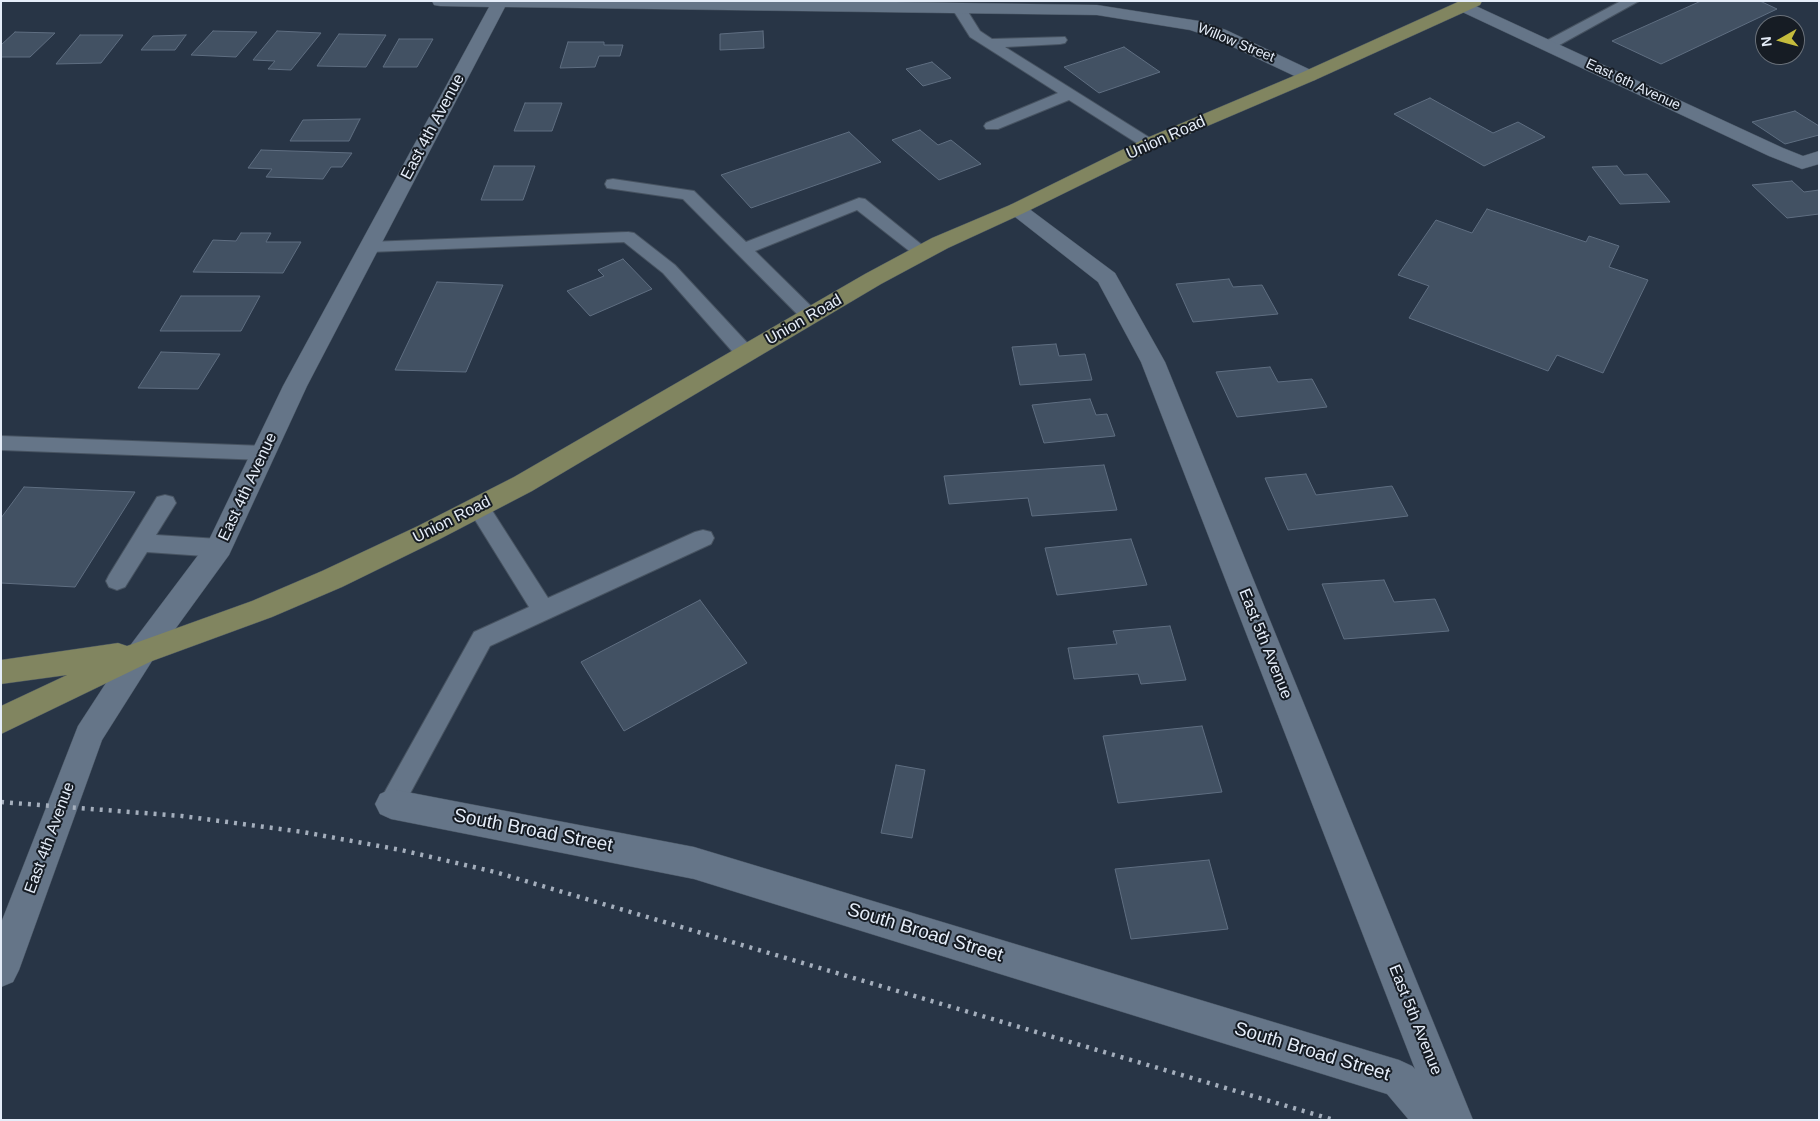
<!DOCTYPE html>
<html>
<head>
<meta charset="utf-8">
<style>
	body { margin:0 }
	#map { position:relative; width:1820px; height:1121px; overflow:hidden; background:#283546; font-family:Arial,sans-serif }
	canvas { display:block }
	.frame { position:absolute; inset:0; border:2px solid #e5edf9; pointer-events:none }
	.north { position:absolute; left:1755px; top:15px; width:50px; height:50px; box-sizing:border-box; background:#161c24; border:1px solid #697079; border-radius:50%; rotate:263deg; font-size:14px; font-weight:700; line-height:20px; text-align:center; color:#e5edf9 }
	.north::after { content:''; display:block; margin:auto; width:18px; height:22px; background:#c5bc3d; clip-path:polygon(50% 0,100% 100%,50% 72%,0 100%) }
</style>
</head>
<body>
<div id="map">
<canvas width="1820" height="1121"></canvas>
<div class="frame"></div>
<div class="north">N</div>
</div>
<script>
const ctx = document.querySelector('canvas').getContext('2d');
ctx.lineJoin = 'round';
function fill(path, color) { ctx.fillStyle = color; ctx.fill(path, 'evenodd'); }
const shape = rows => new Path2D(rows.map(r => 'M' + r).join(''));
function strokePath(path, color, width, dash) { ctx.strokeStyle = color; ctx.lineWidth = width; ctx.lineCap = dash ? 'butt' : 'round'; ctx.setLineDash(dash || []); ctx.stroke(path); }
function drawText(font, color, halo, rows, align = 'center') {
  ctx.font = font + ' Arial,sans-serif'; ctx.lineWidth = 4; ctx.setLineDash([]); ctx.textBaseline = 'middle'; ctx.strokeStyle = halo; ctx.fillStyle = color; for (const [text, x, y, turn = 0] of rows) {
    ctx.save(); ctx.translate(x, y); ctx.rotate((+turn || 0) * Math.PI / 180); ctx.textAlign = isNaN(turn) ? turn : align; if (halo) ctx.strokeText(text, 0, 0); ctx.fillText(text, 0, 0); ctx.restore();
  }
}
const building = shape([
	[1701,1,1760,1,1777,9,1661,64,1612,41,1701,1],
	[213,31,257,32,236,57,191,55,213,31],
	[277,31,321,33,291,70,268,69,275,61,253,60,277,31],
	[763,31,764,48,720,50,720,34,763,31],
	[15,32,55,33,30,57,1,57,1,45,15,32],
	[339,34,386,35,366,67,317,66,339,34],
	[80,35,123,35,101,63,56,64,80,35],
	[186,35,175,50,141,50,153,36,186,35],
	[399,39,433,39,417,67,383,67,399,39],
	[568,42,604,42,604,45,623,45,620,56,599,56,595,67,560,68,568,42],
	[1124,47,1160,72,1099,93,1064,67,1124,47],
	[932,62,951,78,923,86,906,69,932,62],
	[1430,98,1493,133,1518,122,1545,137,1484,166,1394,114,1430,98],
	[525,103,562,103,552,131,514,131,525,103],
	[1795,111,1819,126,1819,135,1785,144,1752,122,1795,111],
	[360,119,349,141,290,141,303,120,360,119],
	[920,130,938,145,951,140,981,164,939,180,892,140,920,130],
	[849,132,881,162,751,208,721,175,849,132],
	[261,150,352,153,342,167,331,167,323,179,266,177,272,169,248,168,261,150],
	[494,166,535,166,523,200,481,200,494,166],
	[1617,166,1624,175,1647,174,1670,202,1620,204,1592,167,1617,166],
	[1792,181,1804,192,1819,190,1819,214,1787,218,1752,185,1792,181],
	[1487,209,1586,242,1589,236,1619,246,1609,267,1648,280,1603,373,1557,355,1548,371,1409,318,1429,286,1398,275,1436,220,1472,233,1487,209],
	[241,233,271,233,266,242,301,242,283,273,193,272,213,240,236,241,241,233],
	[623,259,652,289,590,316,567,291,604,276,598,270,623,259],
	[1229,279,1233,287,1262,285,1278,314,1193,322,1176,284,1229,279],
	[437,282,503,285,466,372,395,370,437,282],
	[181,296,260,296,241,331,160,331,181,296],
	[1056,344,1059,356,1085,354,1092,380,1020,385,1012,347,1056,344],
	[161,352,220,354,198,389,138,388,161,352],
	[1270,367,1278,382,1312,379,1327,407,1237,417,1216,372,1270,367],
	[1090,399,1096,415,1107,414,1115,436,1044,443,1032,405,1090,399],
	[1104,465,1117,510,1032,516,1028,498,949,504,944,476,1104,465],
	[1306,474,1316,495,1392,486,1408,516,1288,530,1265,478,1306,474],
	[24,487,135,492,75,587,1,583,1,518,24,487],
	[1131,539,1147,585,1057,595,1045,548,1131,539],
	[1384,580,1394,602,1435,599,1449,631,1344,639,1322,584,1384,580],
	[700,600,747,663,624,731,581,662,700,600],
	[1170,626,1186,680,1141,684,1138,674,1074,679,1068,648,1117,644,1113,631,1170,626],
	[1202,726,1222,792,1118,803,1103,736,1202,726],
	[896,765,925,770,912,838,881,833,896,765],
	[1209,860,1228,929,1131,939,1115,869,1209,860]
]);
const lane = shape([
	[1621,1,1639,1,1554,48,1549,49,1544,48,1542,45,1544,42,1621,1],
	[960,6,965,7,980,31,992,39,1065,37,1067,40,1065,43,1060,44,1005,47,1155,141,1157,144,1155,147,1143,147,1069,100,998,129,986,129,984,126,986,123,1058,93,970,37,953,10,960,6],
	[613,179,694,191,746,242,859,198,865,199,932,253,929,257,923,258,917,257,857,210,755,251,817,312,819,316,817,320,810,322,803,320,683,199,607,188,605,184,607,180,613,179],
	[628,232,634,233,675,265,753,349,756,354,753,359,746,360,739,359,663,273,624,242,369,252,363,251,360,247,363,243,369,242,628,232],
	[1,436,264,446,271,448,274,453,271,458,264,460,1,450,1,436],
	[165,495,173,497,176,503,156,535,219,539,227,542,230,548,227,554,219,557,147,552,125,587,117,590,109,587,106,581,109,575,157,497,165,495],
	[478,499,486,501,548,598,695,532,703,530,711,532,714,538,711,544,490,646,400,812,391,816,382,812,378,804,474,632,529,607,467,507,470,501,478,499]
]);
const street = shape([
	[432,1,830,1,1097,5,1199,21,1226,30,1315,72,1318,76,1315,80,1309,81,1303,80,1214,38,1190,30,1097,15,505,7,307,386,229,555,152,661,102,740,19,970,13,982,1,987,1,923,78,726,132,643,208,542,283,386,489,7,440,6,434,5,432,1],
	[1465,1,1783,148,1803,156,1819,151,1819,164,1802,169,1769,156,1458,10,1456,6,1458,2,1465,1],
	[1017,203,1024,205,1115,273,1165,362,1473,1120,1409,1120,1387,1094,694,879,391,819,380,814,375,804,380,794,391,789,694,847,1399,1060,1412,1066,1415,1069,1141,362,1098,282,1010,213,1007,209,1010,205,1017,203]
]);
const primary = shape([
	[1460,1,1482,1,1480,5,1315,80,1156,148,1024,213,948,248,881,284,532,491,438,540,342,587,272,617,152,661,1,734,1,706,67,675,1,684,1,660,118,643,127,646,252,601,322,571,418,526,514,477,865,274,932,238,1010,205,1142,140,1303,72,1460,1]
]);
const rail = shape([
	[1,802,182,816,303,832,401,850,495,872,1334,1120]
]);
const farStreetnames = [
	["Willow Street",1236,43,22],
	["East 6th Avenue",1633,85,25]
];
const streetNames = [
	["East 4th Avenue",433,127,-62],
	["Union Road",1166,138,-24],
	["Union Road",804,320,-30],
	["East 4th Avenue",248,487,-65],
	["Union Road",452,520,-27],
	["East 5th Avenue",1265,644,68],
	["East 4th Avenue",50,838,-70],
	["East 5th Avenue",1415,1020,68]
];
const nearStreetnames = [
	["South Broad Street",533,831,11],
	["South Broad Street",925,933,17],
	["South Broad Street",1312,1052,17]
];
fill(building, '#425163');
strokePath(building, '#5f6e81', 1);
strokePath(lane, '#475361', 2);
strokePath(street, '#475361', 1);
strokePath(primary, '#475361', 1);
fill(lane, '#657588');
fill(street, '#657588');
fill(primary, '#818560');
strokePath(rail, '#a4aebc', 4.5, [3, 6]);
drawText('14px', '#e5edf9', '#161c24', farStreetnames);
drawText('16px', '#e5edf9', '#161c24', streetNames);
drawText('19px', '#e5edf9', '#161c24', nearStreetnames);
</script>
</body>
</html>
